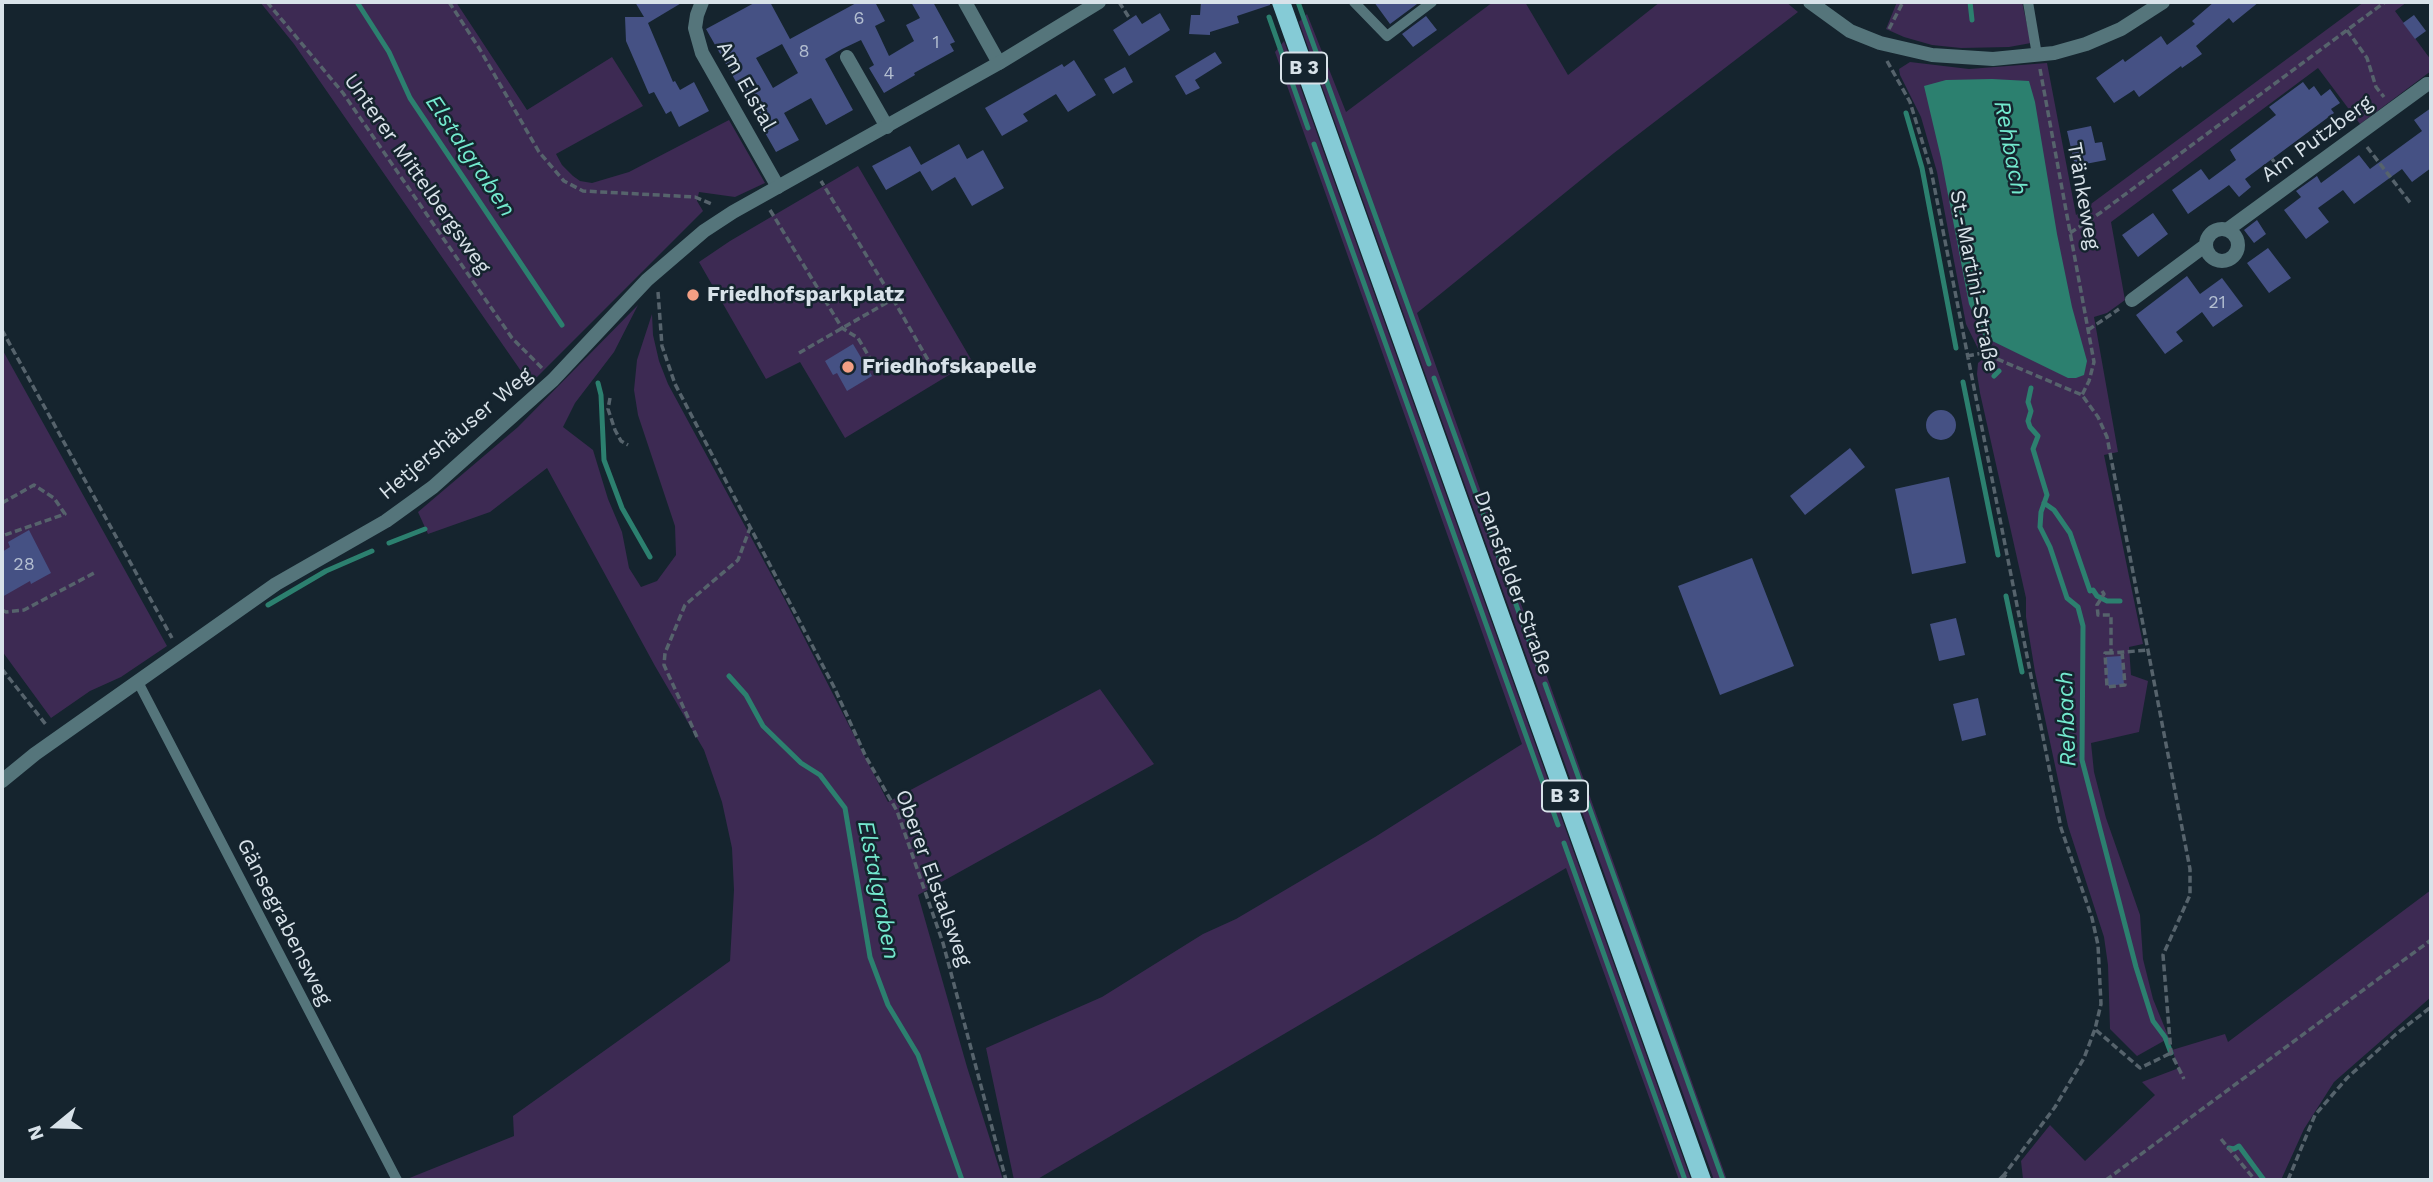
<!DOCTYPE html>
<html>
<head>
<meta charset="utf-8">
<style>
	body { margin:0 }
	#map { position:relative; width:2433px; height:1182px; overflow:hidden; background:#15242e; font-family:"Work Sans",sans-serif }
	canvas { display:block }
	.frame { position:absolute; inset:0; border:4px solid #d8e2e9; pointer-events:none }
	.north { position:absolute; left:21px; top:1091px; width:70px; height:70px; -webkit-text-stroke:5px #15242e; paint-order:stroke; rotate:251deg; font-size:19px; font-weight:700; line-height:28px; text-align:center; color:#d8e2e9 }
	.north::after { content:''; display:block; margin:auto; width:24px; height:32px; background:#d8e2e9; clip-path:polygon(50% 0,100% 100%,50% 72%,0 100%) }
</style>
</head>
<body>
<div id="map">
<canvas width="2433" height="1182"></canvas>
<div class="frame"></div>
<div class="north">N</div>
</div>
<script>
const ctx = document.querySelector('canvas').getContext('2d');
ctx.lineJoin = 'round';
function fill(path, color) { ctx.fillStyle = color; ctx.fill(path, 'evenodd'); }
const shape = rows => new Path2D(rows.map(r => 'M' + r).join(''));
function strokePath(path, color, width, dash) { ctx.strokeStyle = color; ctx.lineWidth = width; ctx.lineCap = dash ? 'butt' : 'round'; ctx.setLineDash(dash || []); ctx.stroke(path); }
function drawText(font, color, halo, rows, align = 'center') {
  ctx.font = font + ' "Work Sans",sans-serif'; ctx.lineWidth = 5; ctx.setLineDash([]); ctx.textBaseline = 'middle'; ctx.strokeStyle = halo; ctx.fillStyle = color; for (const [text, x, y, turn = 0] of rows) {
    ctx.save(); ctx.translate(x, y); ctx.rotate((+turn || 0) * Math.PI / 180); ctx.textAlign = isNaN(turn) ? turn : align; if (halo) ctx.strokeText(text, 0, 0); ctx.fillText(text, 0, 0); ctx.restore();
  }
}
const green = shape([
	[260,2,456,2,527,110,612,57,643,106,556,154,562,165,573,176,580,181,592,183,629,172,729,120,765,183,735,197,699,192,697,201,703,211,530,384,294,44],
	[1493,2,1525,2,1568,75,1660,2,1786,2,1798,12,1614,153,1417,313,1727,1180,1714,1180,1299,22,1307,14,1346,112],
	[1897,2,2022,2,2031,43,2009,47,1961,48,1932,45,1904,37,1886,29],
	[2364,2,2407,2,2395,11,2431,60,2431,71,2360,124,2318,68,2111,222,2125,300,2107,313,2094,317,2118,452,2104,455,2143,644,2129,647,2131,675,2148,681,2139,732,2091,743,2094,772,2106,818,2140,915,2143,959,2153,999,2169,1038,2137,1056,2110,1029,2108,965,2104,937,2068,826,2035,672,2026,617,2026,598,1980,393,1977,374,1978,363,1983,359,1966,324,1937,172,1921,117,1900,75,1899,69,1910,62,1969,69,2047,63,2076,215],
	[1284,41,1691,1180,1679,1180,1566,868,1036,1180,1014,1180,986,1048,1102,997,1203,934,1236,919,1375,837,1522,744,1275,52],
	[858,166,972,361,845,438,800,362,766,379,699,262,730,241],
	[638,305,614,352,575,403,563,427,593,450,608,499,622,532,629,568,641,587,657,581,676,555,675,526,638,415,634,390,637,360,652,314,653,335,659,361,668,384,785,600,888,802,1100,689,1154,764,918,895,967,1067,1003,1180,397,1180,407,1179,514,1136,513,1116,730,961,734,890,732,848,722,802,704,750,655,666,547,468,490,512,428,534,418,512,518,427],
	[2,349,167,646,121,677,90,691,51,718,2,651],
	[2431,890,2431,997,2334,1082,2304,1129,2281,1180,2023,1179,2021,1161,2050,1125,2085,1161,2155,1095,2142,1082,2179,1068,2172,1050,2225,1034,2228,1042]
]);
const water = shape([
	[1992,79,2029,81,2035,102,2057,234,2072,307,2087,361,2084,375,2076,378,2068,378,1984,337,1969,304,1941,158,1924,86,1946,80]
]);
const stream = shape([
	[357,2,389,52,410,98,562,325],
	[1298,2,1429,364],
	[1970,2,1972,20],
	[1269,17,1308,128],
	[1906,113,1922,168,1956,348],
	[1314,144,1558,825],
	[1994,376,1999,371],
	[1434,378,1539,668],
	[1963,382,1998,555],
	[598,383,601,395,604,460,622,508,650,557],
	[2031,388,2028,402,2031,411,2028,421,2030,427,2038,436,2033,449,2047,495,2041,512,2040,527,2050,547,2067,598,2078,607,2083,626,2082,760,2136,967,2153,1021,2165,1037,2171,1053],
	[2044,503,2054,510,2070,533,2090,591,2093,590,2097,596,2107,601,2120,601],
	[389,543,425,529],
	[2006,596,2022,672],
	[268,605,326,571,372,551],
	[729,676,746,695,763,726,801,763,820,775,845,808,870,957,888,1005,918,1055,962,1180],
	[1545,684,1723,1180],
	[1564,843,1685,1180],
	[2229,1148,2234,1149,2239,1146,2264,1180]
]);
const building = shape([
	[635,2,683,2,648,23,673,82,675,81,680,90,694,82,709,111,679,127,671,111,666,114,654,92,649,94,626,41,625,17,644,17],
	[756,2,770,2,790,39,858,2,875,2,885,21,875,26,889,56,914,41,906,25,920,18,911,2,933,2,955,42,950,44,954,51,914,73,915,75,884,93,869,68,874,65,861,40,842,49,825,59,853,110,826,125,811,98,784,113,799,140,776,152,706,29],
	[782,44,798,73,773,88,756,58],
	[1201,2,1270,2,1270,5,1237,16,1239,23,1210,32,1210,35,1189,34,1191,15,1200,15],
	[1374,2,1415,2,1417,4,1390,24],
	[2214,2,2259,2,2233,23,2229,18,2196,46,2202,54,2182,68,2181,66,2139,97,2134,90,2114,103,2096,78,2123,59,2125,62,2161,36,2167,45,2195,24,2192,21],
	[1160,13,1170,30,1129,56,1113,30,1136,15,1142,24],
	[2414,15,2426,31,2415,39,2403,23],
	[1426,16,1437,30,1413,47,1402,34],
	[1215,52,1222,63,1195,80,1200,88,1186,95,1175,76],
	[1074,60,1096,95,1068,112,1056,94,1023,114,1028,121,1002,136,985,108,1062,64,1064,67],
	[1125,67,1133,82,1113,94,1104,79],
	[2303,82,2309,90,2314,86,2321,96,2330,89,2340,103,2331,109,2334,113,2245,179,2251,187,2239,197,2229,185,2188,214,2172,190,2201,169,2209,180,2236,160,2230,150,2276,115,2269,107],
	[2431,108,2431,168,2412,182,2402,169,2354,204,2343,190,2318,208,2329,222,2306,239,2284,210,2301,197,2296,191,2317,176,2321,183,2359,155,2370,169,2422,131,2414,120],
	[2091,126,2095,143,2102,142,2106,160,2075,166,2067,131],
	[959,144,967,159,983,150,1004,188,972,206,955,177,932,191,920,171,886,190,872,166,910,146,921,165],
	[2153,213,2168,234,2138,257,2122,235],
	[2257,220,2266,234,2254,243,2244,230],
	[2268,248,2291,278,2269,293,2247,263],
	[2187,276,2200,294,2222,278,2243,306,2213,327,2202,312,2176,332,2183,341,2165,354,2136,315],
	[853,344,872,376,847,391,837,373,833,375,825,361],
	'1926 425a15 15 0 1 1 30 0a15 15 0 1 1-30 0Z',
	[1850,448,1865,467,1805,515,1790,496],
	[1949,477,1966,563,1912,574,1895,489],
	[29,530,51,573,31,584,30,581,2,597,2,552,10,547,8,542],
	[1752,558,1794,666,1720,695,1678,586],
	[1956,618,1965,655,1939,661,1930,624],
	[2121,656,2124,684,2108,686,2106,657],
	[1978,698,1986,735,1962,741,1953,704]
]);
const path = shape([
	[267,2,343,93,512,338,542,368],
	[449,2,479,48,539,152,564,181,583,191,695,197,714,205],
	[1119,2,1130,19],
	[1889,29,1903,2],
	[2347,30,2367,58,2376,87,2384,97],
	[1887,61,1910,102,1931,170,2061,828,2092,918,2098,945,2101,1004,2095,1029,2084,1058,2055,1107,2004,1175,2010,1180],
	[2040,69,2094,362,2089,381,2082,395],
	[2367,147,2412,205],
	[2272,159,2281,170],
	[770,210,842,328,858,338,878,372],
	[2070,233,2100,213,2385,2],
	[658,292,662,346,675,384,834,687,866,757,897,811,943,943,1006,1180],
	[893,299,932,367],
	[2,330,172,638],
	[2088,330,2119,309],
	[799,353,893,299,821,181],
	[1967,356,1983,353,2082,395,2098,417,2107,437,2190,869,2190,895,2163,955,2171,1053,2184,1079],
	[610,398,608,409,615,430,621,441,628,445],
	[2,503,34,485,54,498,65,514,2,536],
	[2102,591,2104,594,2097,605,2098,615,2111,615,2111,653,2149,650],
	[2,610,6,612,24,610,96,572],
	[2111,653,2105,653,2107,687,2125,685,2122,652],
	[2,669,47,726],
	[697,737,664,665,665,653,685,605,738,560,750,528],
	[2096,1030,2140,1068,2171,1053],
	[2221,1139,2255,1180],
	[1999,1180,2004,1175],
	[2106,1180,2431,940],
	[2288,1180,2315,1115,2347,1078,2396,1034,2431,1007]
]);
const service = shape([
	[1354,2,1387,36,1432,2],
	[2028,2,2037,55],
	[138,682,397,1180]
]);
const minor = shape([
	[702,2,697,15,695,28,702,53,778,187],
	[965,2,999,63],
	[1810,2,1850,31,1880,43,1932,55,1993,59,2054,53,2086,44,2121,29,2163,2],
	[847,57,887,127],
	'2206 245a16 16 0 1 1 32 0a16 16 0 1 1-32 0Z',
	[2227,230,2427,84,2431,84],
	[2132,300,2206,245]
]);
const tertiary = shape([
	[2,781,35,754,276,584,386,521,433,487,553,380,647,280,704,231,733,212,999,63,1099,2]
]);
const primary = shape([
	[1281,2,1702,1180]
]);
const markers = [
	[693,295,7,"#f39f84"],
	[848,367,7,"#f39f84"]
];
const numberNames = [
	["6",859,19],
	["1",936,43],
	["8",804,52],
	["4",889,74],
	["21",2217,303],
	["28",24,565]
];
const shields = [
	[1304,68,46],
	[1565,796,46]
];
const shieldNames = [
	["B 3",1304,68],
	["B 3",1565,796]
];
const streetNames = [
	["Am Elstal",746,86,61],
	["Am Putzberg",2317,139,-36],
	["Unterer Mittelbergsweg",417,174,55],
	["Tränkeweg",2083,196,80],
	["St.-Martini-Straße",1974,281,79],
	["Hetjershäuser Weg",456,434,-40],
	["Dransfelder Straße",1513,583,70],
	["Oberer Elstalsweg",933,878,70],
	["Gänsegrabensweg",284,922,63]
];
const poiNames = [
	["Friedhofsparkplatz",707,295],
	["Friedhofskapelle",862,367]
];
const waterNames = [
	["Rehbach",2010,148,79],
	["Elstalgraben",470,156,56],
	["Rehbach",2067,719,-92],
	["Elstalgraben",878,890,79]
];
fill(green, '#3d2a53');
fill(water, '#2c806f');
strokePath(stream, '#2c806f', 5);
fill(building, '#455184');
strokePath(path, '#56636c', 3.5, [7, 3.5]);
strokePath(service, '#55757b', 10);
strokePath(minor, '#55757b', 14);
strokePath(tertiary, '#55757b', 14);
strokePath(primary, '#85cbd6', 18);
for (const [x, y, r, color] of markers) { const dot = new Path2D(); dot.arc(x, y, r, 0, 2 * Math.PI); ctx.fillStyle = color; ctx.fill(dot); strokePath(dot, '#15242e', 2.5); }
drawText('18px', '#b3bed0', null, numberNames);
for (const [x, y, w] of shields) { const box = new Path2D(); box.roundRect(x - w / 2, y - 15.5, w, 31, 5); ctx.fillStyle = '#15242e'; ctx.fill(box); strokePath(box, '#d8e2e9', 2); }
drawText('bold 19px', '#d8e2e9', null, shieldNames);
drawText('21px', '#d8e2e9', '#15242e', streetNames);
drawText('bold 21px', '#d8e2e9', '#15242e', poiNames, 'left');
drawText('italic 23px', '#73e9ce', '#15242e', waterNames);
</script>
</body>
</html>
